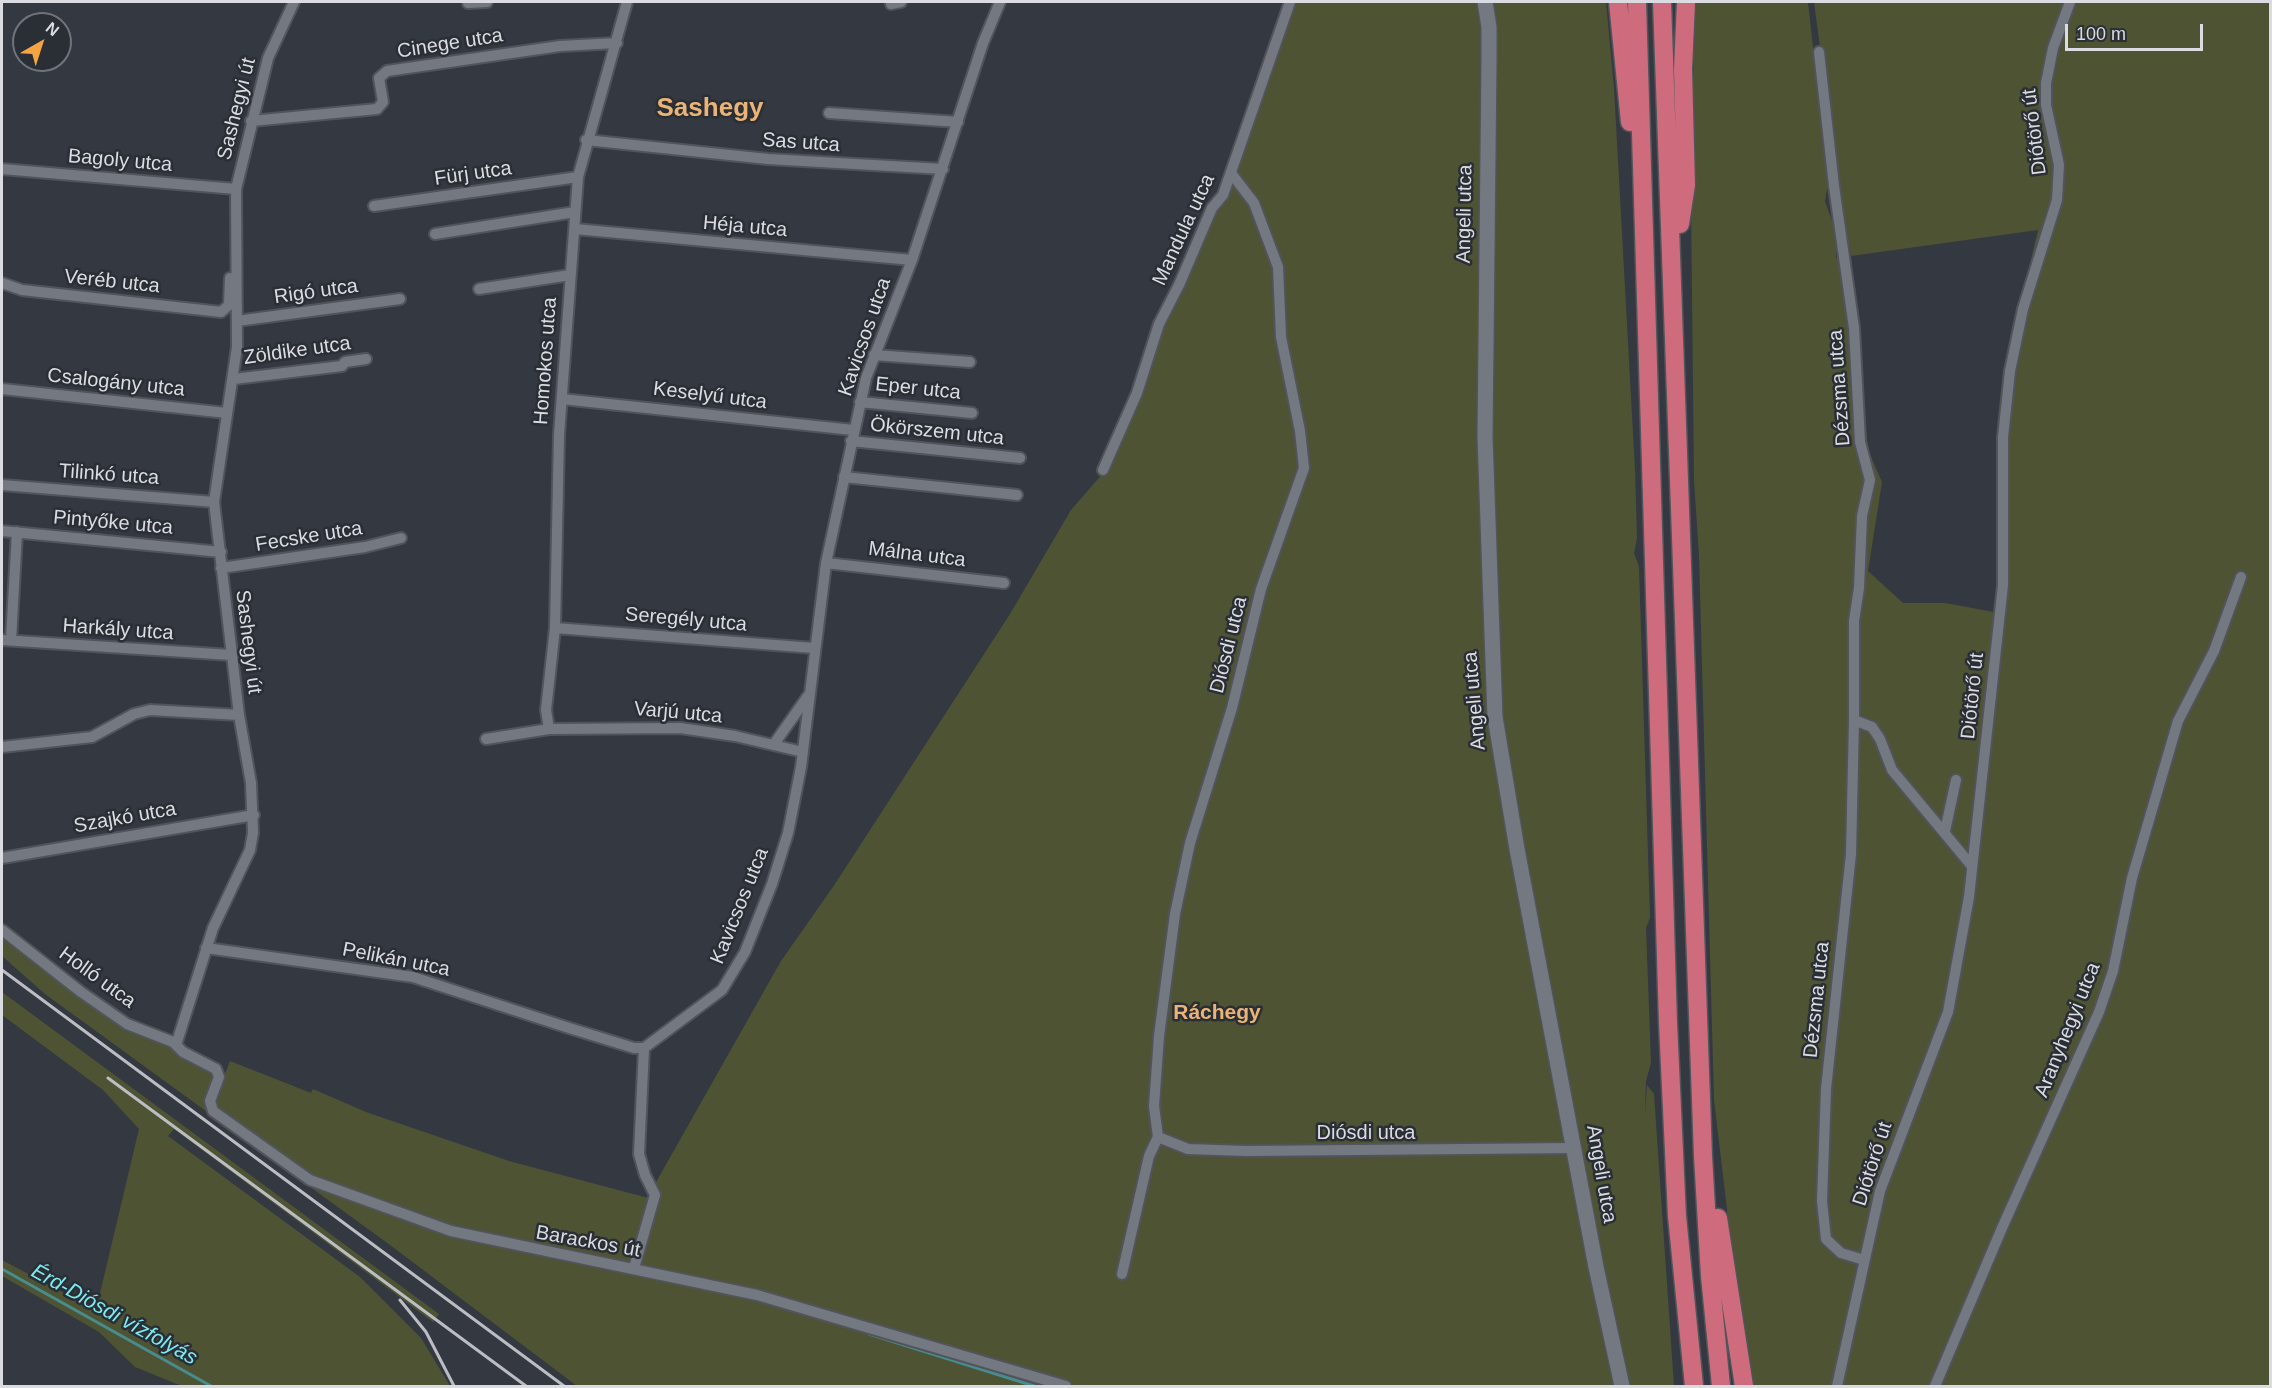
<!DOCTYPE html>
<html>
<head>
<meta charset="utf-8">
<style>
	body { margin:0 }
	#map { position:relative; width:2272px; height:1388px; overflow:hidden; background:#343840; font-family:Helvetica,sans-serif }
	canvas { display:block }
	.frame { position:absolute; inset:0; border:3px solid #dadce1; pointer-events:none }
	.north { position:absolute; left:12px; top:12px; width:60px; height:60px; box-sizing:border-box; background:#2a2e35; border:2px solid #70747a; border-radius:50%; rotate:39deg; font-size:16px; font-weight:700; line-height:24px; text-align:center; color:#dadce1 }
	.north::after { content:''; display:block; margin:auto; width:21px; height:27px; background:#f4a443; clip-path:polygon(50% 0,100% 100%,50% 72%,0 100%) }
	.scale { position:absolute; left:2065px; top:24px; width:138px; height:27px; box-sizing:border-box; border:3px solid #dadce1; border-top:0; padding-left:8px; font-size:18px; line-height:21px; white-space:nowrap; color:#dadce1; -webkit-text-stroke:4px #2a2e35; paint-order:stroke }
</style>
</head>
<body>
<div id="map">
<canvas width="2272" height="1388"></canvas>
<div class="frame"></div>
<div class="north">N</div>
<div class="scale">100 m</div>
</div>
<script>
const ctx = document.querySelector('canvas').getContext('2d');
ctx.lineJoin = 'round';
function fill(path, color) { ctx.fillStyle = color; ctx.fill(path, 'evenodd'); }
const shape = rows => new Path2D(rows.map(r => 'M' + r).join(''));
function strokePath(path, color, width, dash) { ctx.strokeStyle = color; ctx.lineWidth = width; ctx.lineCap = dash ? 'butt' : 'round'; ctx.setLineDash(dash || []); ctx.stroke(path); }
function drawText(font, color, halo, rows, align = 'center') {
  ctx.font = font + ' Helvetica,sans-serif'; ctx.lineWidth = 5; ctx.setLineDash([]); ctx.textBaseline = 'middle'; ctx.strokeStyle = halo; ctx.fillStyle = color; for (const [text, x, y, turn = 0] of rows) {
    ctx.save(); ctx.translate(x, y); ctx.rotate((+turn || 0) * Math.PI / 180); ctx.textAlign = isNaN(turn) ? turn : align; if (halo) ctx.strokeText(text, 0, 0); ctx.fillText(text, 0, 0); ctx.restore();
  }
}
const green = shape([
	[1290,2,1606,2,1614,88,1635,470,1637,538,1634,553,1639,567,1650,918,1646,928,1651,1063,1646,1081,1645,1117,1647,1085,1654,1094,1674,1386,577,1386,390,1245,45,994,2,956,2,932,66,982,75,994,115,1016,123,1026,177,1048,225,1074,230,1061,311,1093,313,1089,366,1112,509,1161,652,1199,655,1184,781,961,835,884,1010,614,1071,510,1104,472,1214,204],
	[1695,2,1808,2,1828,184,1825,201,1837,236,1836,258,1851,255,1839,189,1814,2,2270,2,2270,1386,1748,1386,1714,1100,1699,556,1694,480,1691,202],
	[2038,230,2005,369,2003,529,1994,612,1945,603,1903,603,1868,571,1882,482,1868,450,1851,256],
	[2,992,439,1314,433,1322,174,1129,168,1136,360,1277,421,1338,450,1386,182,1386,135,1367,99,1332,2,1276,2,1260,96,1310,139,1129,103,1090,2,1015]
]);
const stream = shape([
	[2,1269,211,1386],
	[869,1334,1034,1386]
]);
const street = shape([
	[468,3,487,2],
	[891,4,901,2],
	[1819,52,1834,186,1854,328,1860,442,1870,480,1862,516,1859,588,1854,621,1854,720,1872,727,1880,739,1892,770,1971,865],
	[829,113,958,122],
	[251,121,377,109,383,102,379,78,387,71,560,46,617,43],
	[586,140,768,159,943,169],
	[2,169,236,189],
	[374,206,578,177],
	[575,229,912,260],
	[435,234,575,212],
	[2,283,22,290,221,312,229,305,230,278],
	[479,289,570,275],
	[237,321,400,299],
	[874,355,970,362],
	[234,379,342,366,345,362,366,359],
	[2,389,227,413],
	[562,399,853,430],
	[860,402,972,413],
	[851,441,1020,458],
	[1103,470,1137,393,1159,324,1179,285,1212,208,1223,195,1290,2],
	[844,477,1017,495],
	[2,485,214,502],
	[2,531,221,552],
	[826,563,1004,583],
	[221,568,365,547,401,538],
	[555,628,814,648],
	[2,640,231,655],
	[11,640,17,532],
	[1854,720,1851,854,1826,1089,1822,1201,1826,1239,1841,1253,1864,1260],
	[549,729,546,710,555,628,559,435,578,177,627,2],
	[486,739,549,729,680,728,735,736,803,752],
	[774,744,808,696],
	[2,747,92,737,134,714,150,710,239,715],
	[1945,831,1956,780],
	[2,858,254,815],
	[2,930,81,992,127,1024,173,1042,183,1052,216,1069,219,1077,210,1101,213,1111,310,1180,451,1231,757,1295,1066,1386],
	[206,948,413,977,566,1027,634,1048,644,1048],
	[176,1045,213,928,250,850,253,833,251,783,239,715,214,502,237,347,236,189,268,58,294,2],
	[644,1048,722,990,745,952,772,884,788,833,801,767,826,563,866,378,912,260,983,43,1000,2],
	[1158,1137,1188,1149,1246,1151,1575,1148],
	[634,1268,655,1195,645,1175,639,1154,644,1048],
	[1122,1274,1149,1156,1158,1137,1154,1106,1159,1036,1175,914,1190,843,1232,708,1261,589,1304,468,1300,431,1281,337,1278,267,1254,203,1231,173],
	[1837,1386,1880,1191,1948,1012,1969,897,2003,585,2003,437,2010,371,2023,309,2057,200,2059,165,2046,105,2046,83,2053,48,2070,2],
	[1935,1386,2002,1228,2099,1012,2113,971,2132,878,2178,721,2214,651,2241,577]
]);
const secondary = shape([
	[1485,2,1489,27,1489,60,1485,437,1495,717,1517,849,1596,1267,1622,1386]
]);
const highway = shape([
	[1618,2,1630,122],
	[1637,2,1668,1023,1677,1216,1694,1386],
	[1662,2,1703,1156,1710,1276,1721,1386],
	[1680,224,1686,185,1683,69,1686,2],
	[1718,1218,1744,1386]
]);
const rail = shape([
	[2,970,564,1386],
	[108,1078,526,1386],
	[400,1300,426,1332,454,1386]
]);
const streetNames = [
	["Cinege utca",450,44,-9],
	["Sashegyi út",237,109,-76],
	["Diótörő út",2035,132,-97],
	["Sas utca",801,143,4],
	["Bagoly utca",120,161,5],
	["Fürj utca",473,174,-8],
	["Angeli utca",1465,214,-89],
	["Héja utca",745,227,5],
	["Mandula utca",1184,230,-65],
	["Veréb utca",112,282,6],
	["Rigó utca",316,292,-8],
	["Kavicsos utca",865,337,-71],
	["Zöldike utca",297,351,-8],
	["Homokos utca",546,361,-86],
	["Csalogány utca",116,383,6],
	["Dézsma utca",1840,388,-94],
	["Eper utca",918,389,6],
	["Keselyű utca",710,396,7],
	["Ökörszem utca",937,432,6],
	["Tilinkó utca",109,475,4],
	["Pintyőke utca",113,523,5],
	["Fecske utca",309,537,-9],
	["Málna utca",917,555,7],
	["Seregély utca",686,620,5],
	["Harkály utca",118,630,4],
	["Sashegyi út",248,642,83],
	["Diósdi utca",1229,645,-76],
	["Diótörő út",1973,696,-84],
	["Angeli utca",1475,701,-95],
	["Varjú utca",678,713,5],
	["Szajkó utca",125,818,-10],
	["Kavicsos utca",740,906,-68],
	["Pelikán utca",396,960,11],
	["Holló utca",97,978,36],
	["Dézsma utca",1817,1000,-84],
	["Aranyhegyi utca",2068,1030,-68],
	["Diósdi utca",1366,1133],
	["Diótörő út",1873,1164,-72],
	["Angeli utca",1601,1174,80],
	["Barackos út",588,1242,10]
];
const neighbourhoodNames = [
	["Ráchegy",1217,1013]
];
const waterNames = [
	["Érd-Diósdi vízfolyás",114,1315,29]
];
const districtNames = [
	["Sashegy",710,109]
];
fill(green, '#4e5433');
strokePath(stream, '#488c90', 3);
strokePath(street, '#51545a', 14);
strokePath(secondary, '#51545a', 18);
strokePath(highway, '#51545a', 21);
strokePath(street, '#747981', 10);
strokePath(secondary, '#747981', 15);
strokePath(highway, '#ce6c7d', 18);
strokePath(rail, '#bbbdc3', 3);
drawText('20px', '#dadce1', '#2a2e35', streetNames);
drawText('bold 21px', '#eab377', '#2a2e35', neighbourhoodNames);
drawText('italic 21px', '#7ee9ef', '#2a2e35', waterNames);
drawText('bold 26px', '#eab377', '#2a2e35', districtNames);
</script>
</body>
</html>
